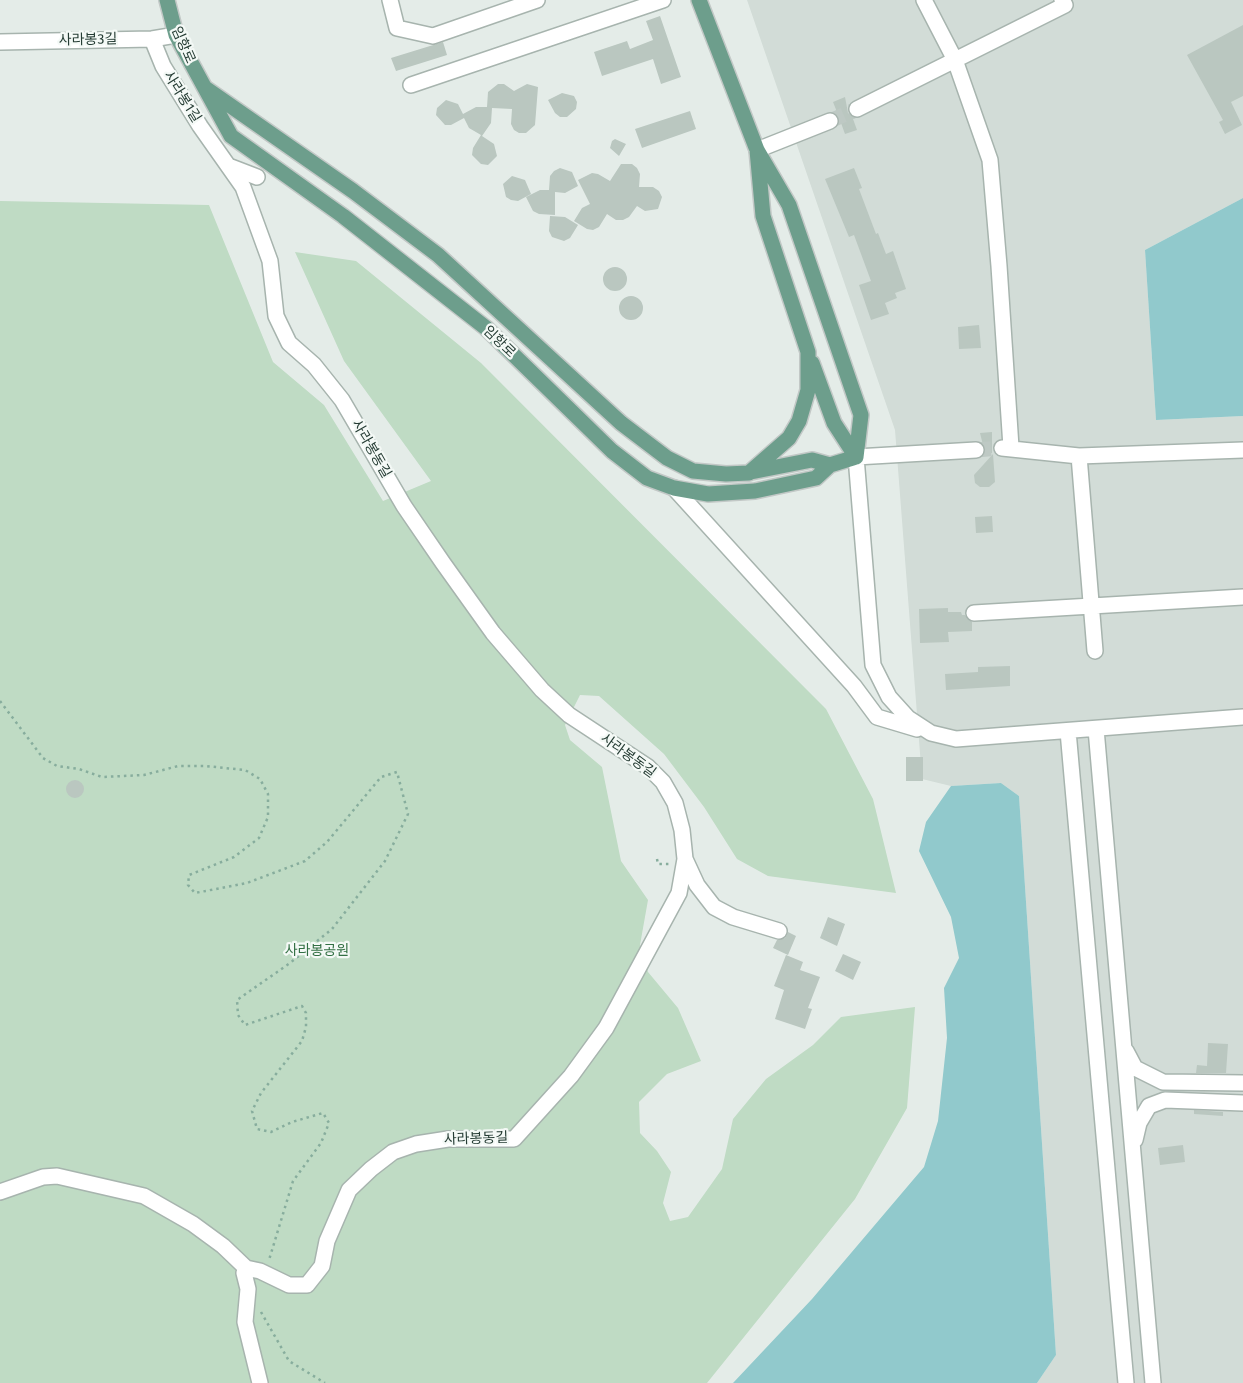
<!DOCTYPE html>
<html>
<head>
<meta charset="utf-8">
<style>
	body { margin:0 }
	canvas { display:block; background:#e4ece8 }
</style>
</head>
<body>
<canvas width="1243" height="1383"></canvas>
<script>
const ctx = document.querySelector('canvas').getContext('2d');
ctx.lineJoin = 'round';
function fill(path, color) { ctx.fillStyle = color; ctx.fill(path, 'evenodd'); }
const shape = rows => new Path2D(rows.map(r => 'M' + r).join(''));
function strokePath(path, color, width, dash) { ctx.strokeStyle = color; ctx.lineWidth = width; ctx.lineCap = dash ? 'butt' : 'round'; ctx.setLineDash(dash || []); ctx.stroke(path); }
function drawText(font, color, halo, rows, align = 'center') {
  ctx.font = font + ' "Fira Sans","Noto Sans KR",sans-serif'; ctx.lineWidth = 4.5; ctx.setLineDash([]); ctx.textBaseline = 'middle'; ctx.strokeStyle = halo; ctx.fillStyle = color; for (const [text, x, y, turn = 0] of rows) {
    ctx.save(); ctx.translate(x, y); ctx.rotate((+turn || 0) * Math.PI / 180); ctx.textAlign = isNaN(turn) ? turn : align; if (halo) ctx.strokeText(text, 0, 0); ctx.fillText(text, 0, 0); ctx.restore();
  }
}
const built = shape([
	[747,0,1243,0,1243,198,1145,250,1156,420,1243,416,1243,1383,1037,1383,1056,1355,1019,796,1001,783,951,786,922,779,895,430]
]);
const green = shape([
	[0,201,209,205,273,362,324,405,383,501,431,481,344,361,295,252,356,261,481,363,826,709,873,799,896,893,768,876,737,859,704,807,664,754,599,696,580,695,565,725,570,740,602,767,621,861,648,900,640,945,648,972,678,1008,701,1061,667,1074,639,1102,640,1133,657,1151,671,1172,663,1203,670,1221,688,1217,722,1169,733,1119,766,1079,813,1045,841,1017,915,1007,907,1108,855,1199,707,1383,0,1383]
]);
const water = shape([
	[1243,198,1243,416,1156,420,1145,250],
	[1001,783,1019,796,1056,1355,1037,1383,733,1383,812,1299,924,1167,938,1121,947,1038,944,988,959,958,951,917,919,851,926,822,951,786]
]);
const building = shape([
	[660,16,681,77,661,84,653,59,602,76,594,52,627,41,630,49,653,40,646,21],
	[1243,25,1243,96,1231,102,1242,125,1225,134,1219,122,1223,120,1187,55],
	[443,42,447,55,396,71,391,58],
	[498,84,504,84,514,91,527,84,538,87,535,125,526,133,519,133,514,130,511,124,512,109,492,108,491,123,482,136,494,144,497,156,488,165,481,164,472,155,473,148,481,135,469,128,464,118,451,125,445,125,436,115,437,108,446,100,458,104,463,114,476,107,487,107,488,92],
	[562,93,574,96,577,102,576,109,567,117,560,117,555,113,548,100],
	[845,97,848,113,856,118,853,119,857,130,845,134,841,123,838,125,839,118,834,113,837,112,833,102],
	[690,111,696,129,642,148,635,129],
	[615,139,626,144,619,156,610,148,612,141],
	[621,164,632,164,637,168,640,174,639,187,653,187,659,191,662,197,658,209,645,211,637,206,629,217,623,220,616,220,607,214,599,227,593,230,587,229,574,221,582,208,590,204,578,180,592,173,598,174,610,181],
	[560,168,572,172,578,186,565,193,555,192,555,215,539,214,533,211,526,197,540,190,549,190,550,176,554,171],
	[854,168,862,188,859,189,876,234,878,233,886,254,893,251,906,289,895,293,897,298,885,303,889,314,871,320,859,285,871,281,854,235,849,237,825,179],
	[512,176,525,180,531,194,518,201,511,200,506,197,503,184],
	[550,216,565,217,578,225,570,238,564,241,552,237,549,231],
	'603 279a12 12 0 1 1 24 0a12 12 0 1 1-24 0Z',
	'619 308a12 12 0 1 1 24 0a12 12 0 1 1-24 0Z',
	[979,325,981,348,959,349,958,327],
	[992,432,992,453,985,453,980,433],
	[993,454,995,482,989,487,980,487,975,483,974,475],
	[992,516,993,532,976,533,975,517],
	[948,608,948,612,961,612,962,615,965,615,972,622,972,631,948,632,949,642,920,643,919,609],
	[1010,666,1010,686,946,690,945,674,978,672,978,667],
	[906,757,923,757,923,781,906,781],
	'66 789a9 9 0 1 1 18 0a9 9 0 1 1-18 0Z',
	[828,917,845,924,837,946,820,938],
	[788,932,796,936,788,955,773,948,777,940,785,938],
	[843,954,861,962,853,980,835,971],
	[786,955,803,962,800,970,820,977,808,1008,812,1009,805,1029,775,1019,784,990,774,986],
	[1208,1043,1228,1044,1226,1073,1196,1073,1197,1065,1207,1066],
	[1194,1110,1223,1112,1223,1116,1194,1114],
	[1183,1145,1185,1162,1160,1165,1158,1148]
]);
const minorTunnel = shape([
	[830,121,857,109],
	[976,450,1000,448]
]);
const path = shape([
	[0,701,43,758,57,766,79,769,102,777,144,775,178,766,205,766,245,770,260,779,268,794,268,817,259,838,234,857,189,875,188,885,195,893,247,883,305,861,327,842,381,777,397,772,408,814,385,861,332,929,290,963,237,1000,238,1015,245,1025,302,1006,306,1013,306,1027,302,1041,261,1093,252,1111,257,1129,271,1132,292,1122,323,1113,329,1123,321,1143,293,1181,269,1260],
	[657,859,658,864,670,864],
	[261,1312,289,1361,325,1383]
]);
const minor = shape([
	[390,0,397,28,433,36,537,0],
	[924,0,955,60,990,160,999,266,1011,447],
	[0,42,152,39,176,35],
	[411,85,663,0],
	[857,109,1065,5,1062,0],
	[757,150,830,121],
	[231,167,257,177],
	[1002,448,1079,456,1243,450],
	[976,450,856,457,873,665,889,697,908,718,931,733,956,739,1243,717],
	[1079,456,1095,651],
	[674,488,854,686,877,717,917,729],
	[974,613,1243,597],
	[1096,729,1153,1383],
	[1068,731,1126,1383],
	[685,859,697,885,714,907,733,917,779,931],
	[1126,1051,1135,1068,1163,1082,1243,1083],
	[1135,1140,1139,1123,1149,1106,1165,1100,1243,1103],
	[0,1192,43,1177,57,1176,144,1196,193,1224,223,1246,246,1268,260,1271,289,1285,307,1285,322,1266,327,1241,349,1190,371,1169,393,1152,416,1144,448,1139,514,1139,571,1076,606,1028,679,893,685,859,682,830,675,803,663,782,648,767,569,715,542,690,493,633,443,563,404,506,342,400,314,365,289,343,276,316,270,261,243,187,200,126,163,66,152,39],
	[246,1268,244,1273,248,1289,245,1322,260,1383]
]);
const major = shape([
	[167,0,176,35,231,136,343,216,486,328,612,451,647,478,674,488,708,494,755,491,816,478,830,465,856,457],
	[699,0,757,150,789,205,861,415,856,457],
	[205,88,353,191,438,255,621,423,667,458,693,471,726,474,749,473,789,438,799,421,808,390,808,352,763,216,757,150],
	[812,363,834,423,856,457],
	[751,472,812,460,830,465]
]);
const streetNames = [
	["사라봉3길",88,40,-1],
	["임항로",183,45,66],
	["사라봉1길",182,97,58],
	["임항로",499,342,44],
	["사라봉동길",371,449,60],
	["사라봉동길",628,756,36],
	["사라봉동길",476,1139,-2]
];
const parkNames = [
	["사라봉공원",317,951]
];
fill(built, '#d2dcd7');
fill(green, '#bfdbc4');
fill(water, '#91c9cc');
fill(building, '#bac7c0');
strokePath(minorTunnel, '#bec9c4', 15, [15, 8]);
strokePath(minor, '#a7b4ae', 18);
strokePath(major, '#c2c8c6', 18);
strokePath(path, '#87ad9d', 2.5, [2.5, 4]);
strokePath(minor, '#fff', 15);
strokePath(major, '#6d9e8c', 15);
drawText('14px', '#253c34', '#f4f9f6', streetNames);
drawText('14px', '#337044', '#f4f9f6', parkNames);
</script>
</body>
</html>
